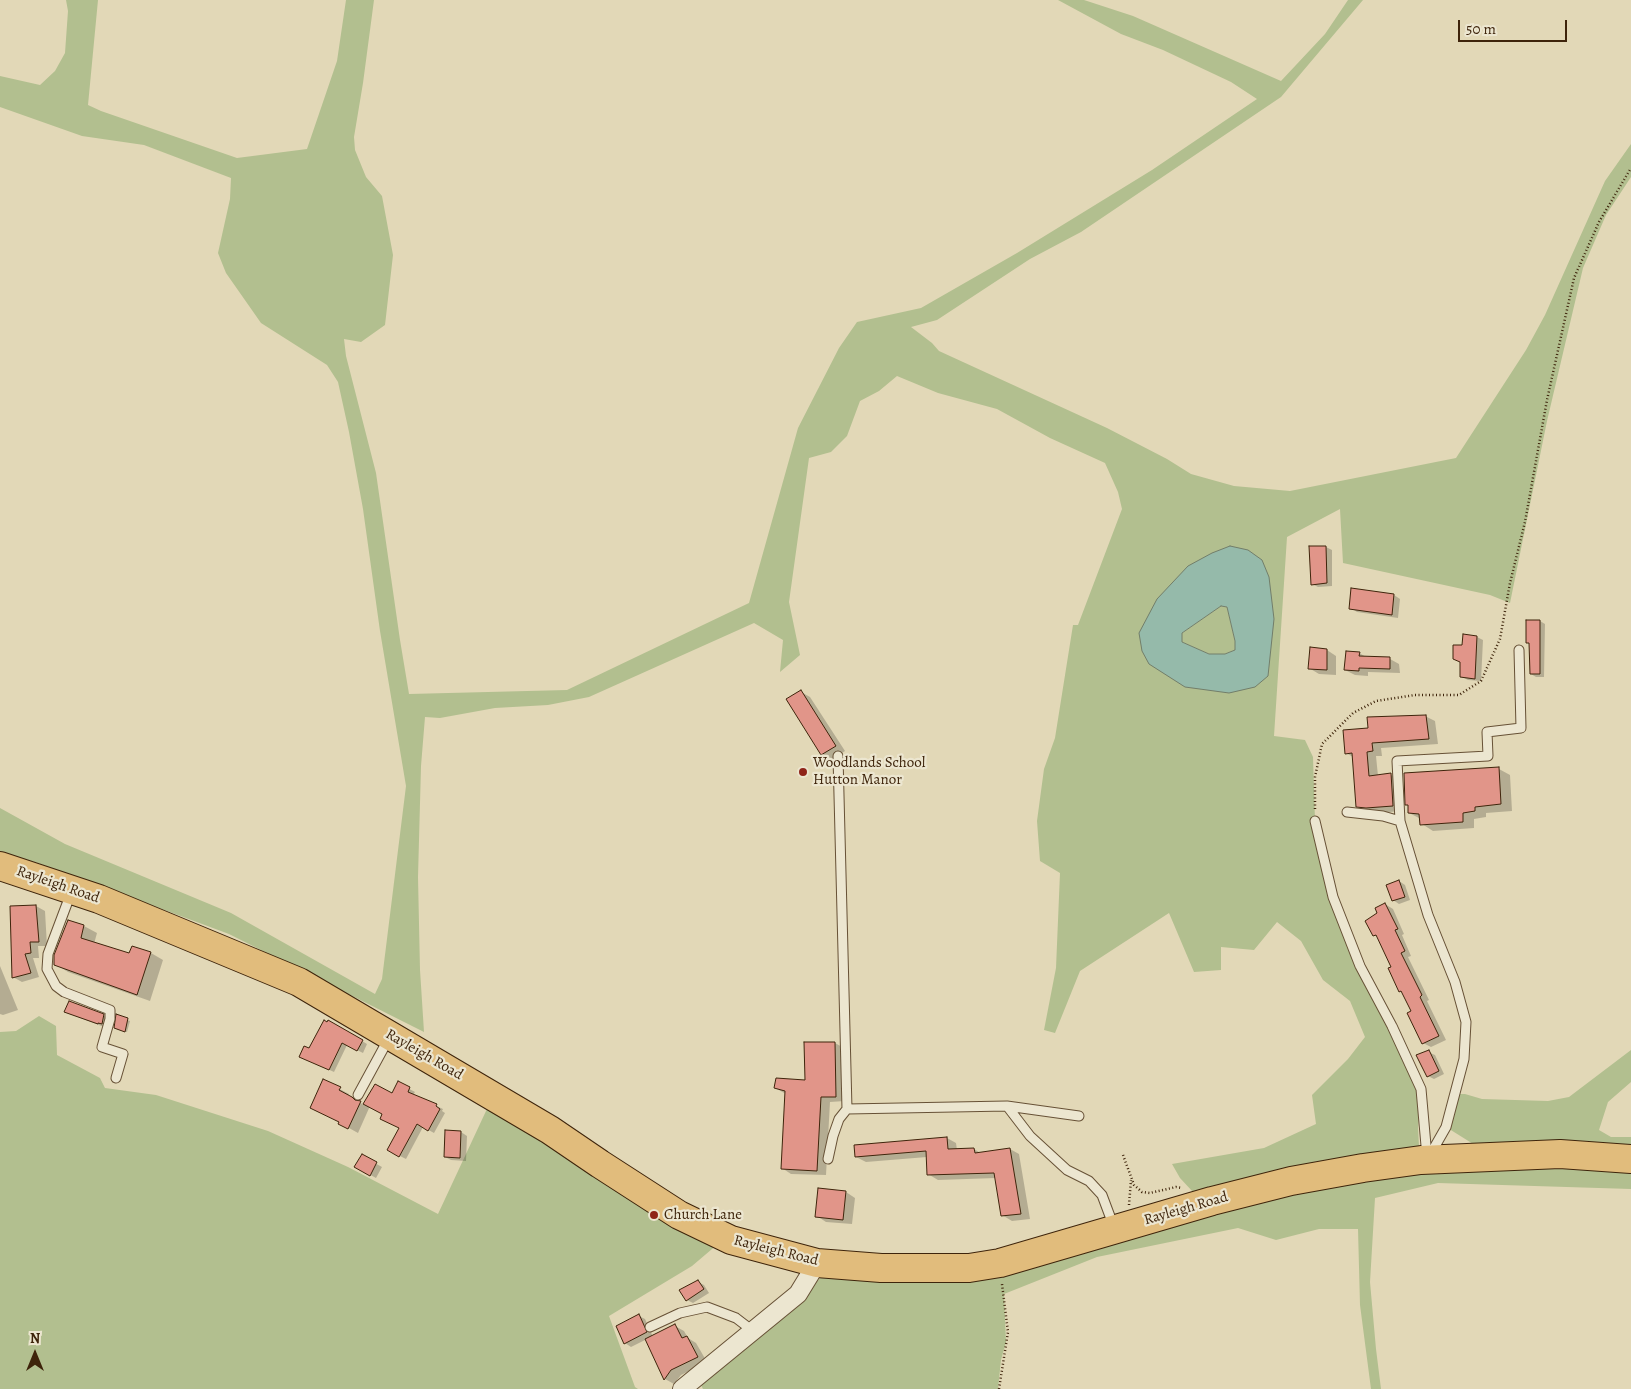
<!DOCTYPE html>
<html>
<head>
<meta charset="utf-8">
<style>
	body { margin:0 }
	#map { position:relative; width:1631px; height:1389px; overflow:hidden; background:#e2d8b7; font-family:Alegreya,serif }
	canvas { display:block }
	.north { position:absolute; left:10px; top:1329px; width:50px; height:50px; -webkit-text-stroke:4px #ece6d0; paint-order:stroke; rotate:0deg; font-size:14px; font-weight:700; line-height:20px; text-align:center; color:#3e240b }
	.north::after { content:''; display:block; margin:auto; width:18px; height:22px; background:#3e240b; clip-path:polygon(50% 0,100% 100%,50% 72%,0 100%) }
	.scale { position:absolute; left:1458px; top:20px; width:109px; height:22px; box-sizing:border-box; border:2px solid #3e240b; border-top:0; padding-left:6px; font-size:15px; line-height:18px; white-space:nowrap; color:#3e240b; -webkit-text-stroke:4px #ece6d0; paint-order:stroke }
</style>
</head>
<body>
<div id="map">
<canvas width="1631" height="1389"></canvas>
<div class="north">N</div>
<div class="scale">50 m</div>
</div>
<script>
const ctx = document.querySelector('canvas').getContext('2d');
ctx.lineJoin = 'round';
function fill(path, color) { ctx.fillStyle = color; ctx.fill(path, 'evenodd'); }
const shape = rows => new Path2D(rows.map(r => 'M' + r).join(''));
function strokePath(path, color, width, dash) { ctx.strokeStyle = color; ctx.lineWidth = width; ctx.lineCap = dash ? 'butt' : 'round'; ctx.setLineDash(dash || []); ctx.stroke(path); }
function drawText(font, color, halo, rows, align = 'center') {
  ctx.font = font + ' Alegreya,serif'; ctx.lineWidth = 4.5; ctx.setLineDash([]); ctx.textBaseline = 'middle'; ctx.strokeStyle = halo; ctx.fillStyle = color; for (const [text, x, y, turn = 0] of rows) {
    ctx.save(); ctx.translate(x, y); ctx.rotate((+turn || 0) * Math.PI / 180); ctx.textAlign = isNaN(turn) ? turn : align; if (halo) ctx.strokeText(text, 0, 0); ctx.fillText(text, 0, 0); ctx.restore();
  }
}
const green = shape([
	[66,0,98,0,88,105,101,111,237,158,307,149,337,61,346,0,374,0,363,83,354,137,355,150,366,177,382,196,393,255,385,325,361,342,344,339,346,356,376,473,400,640,409,694,567,690,749,603,798,428,839,348,857,322,921,308,1017,253,1152,170,1257,99,1231,82,1163,50,1121,34,1058,0,1084,0,1133,16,1281,81,1325,34,1348,0,1363,0,1281,97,1081,232,1030,259,937,320,911,327,932,343,939,351,1107,428,1167,459,1191,474,1234,486,1290,491,1456,458,1526,350,1545,315,1605,181,1631,144,1631,177,1606,215,1583,268,1547,421,1510,603,1490,595,1343,563,1340,509,1287,537,1274,736,1305,740,1313,757,1315,821,1333,897,1421,1089,1418,1128,1419,1146,1314,1162,1193,1192,1180,1178,1172,1164,1264,1148,1316,1124,1312,1095,1348,1059,1365,1037,1350,1001,1323,980,1301,941,1277,922,1254,950,1221,947,1221,970,1194,972,1169,913,1080,971,1055,1033,1044,1030,1056,968,1060,873,1040,861,1037,821,1044,769,1055,738,1073,625,1078,625,1122,509,1118,492,1105,463,1050,438,997,409,938,393,897,376,879,391,860,401,847,436,831,452,809,458,789,602,800,655,780,672,783,640,754,623,589,697,548,705,495,708,440,718,425,717,421,766,418,877,420,970,424,1032,229,934,38,863,0,852,0,808,65,844,231,913,375,994,382,979,406,786,380,631,363,509,349,432,338,382,327,365,261,323,226,273,218,253,230,199,231,178,144,145,82,136,0,107,0,76,40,85,55,71,65,53,68,11],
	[1269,577,1268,676,1142,651],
	[1221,606,1227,607,1235,641,1235,650,1225,654,1209,654,1182,642,1182,633],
	[39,1016,56,1026,57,1055,100,1078,105,1088,156,1095,268,1131,348,1167,438,1214,493,1096,725,1238,692,1266,609,1316,635,1387,638,1389,0,1389,0,1032,16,1031],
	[1631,1050,1631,1082,1608,1102,1599,1130,1611,1137,1631,1137,1631,1153,1478,1147,1446,1127,1454,1094,1465,1094,1482,1099,1548,1101,1569,1097],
	[1631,1159,1631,1189,1438,1183,1375,1198,1370,1282,1376,1349,1381,1389,1371,1389,1360,1305,1358,1229,1319,1229,1276,1240,1238,1228,1097,1257,1004,1294,1006,1342,1001,1360,998,1389,703,1389,697,1377,797,1294,828,1273,969,1268,1291,1181]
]);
const water = shape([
	[1230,546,1248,550,1262,560,1269,577,1274,619,1268,676,1255,687,1229,693,1185,687,1149,664,1142,651,1139,633,1157,599,1188,566,1212,553,1230,546],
	[1221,606,1227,607,1235,641,1235,650,1225,654,1209,654,1182,642,1182,633,1221,606]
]);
const shadow = shape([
	[1326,547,1332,550,1332,586,1318,587,1312,584],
	[1394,595,1400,599,1398,618,1357,612,1351,608],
	[1540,621,1545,624,1544,677,1536,677,1531,674,1530,644,1527,642],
	[1477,637,1483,640,1481,681,1468,680,1462,677,1463,646],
	[1327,650,1336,656,1336,675,1319,674,1309,668],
	[1359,653,1368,658,1390,659,1399,664,1400,673,1368,672,1368,676,1355,675,1345,670],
	[801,692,810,697,845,751,832,760,822,754],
	[1425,716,1435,721,1438,744,1381,748,1382,756,1376,756,1378,776,1391,775,1401,780,1402,811,1376,813,1367,812,1357,806,1353,757,1346,753,1369,729],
	[1499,769,1510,775,1512,811,1486,813,1486,817,1474,819,1474,828,1433,831,1422,824,1421,819,1409,813,1409,806,1407,804],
	[1399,881,1405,885,1410,900,1399,904,1393,900],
	[1385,904,1393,909,1404,934,1402,935,1411,956,1408,957,1429,1000,1427,1001,1446,1040,1431,1047,1423,1043,1413,1011,1404,993,1400,991,1390,969,1392,968,1378,937,1374,935,1379,914],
	[36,906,45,911,47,946,38,946,39,958,33,958,39,977,22,982,13,977],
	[68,921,84,926,97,933,94,944,130,954,151,953,163,960,150,1001,68,972,55,964],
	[0,966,18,1010,3,1015,0,1014],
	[65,1012,103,1015,109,1019,104,1027],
	[117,1016,130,1021,127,1032,118,1029],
	[328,1021,367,1044,363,1053,347,1045,334,1072,306,1059],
	[835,1043,844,1048,845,1101,830,1102,826,1175,791,1174,782,1168,786,1094,775,1088,806,1082],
	[1428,1052,1435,1055,1444,1074,1434,1079,1428,1076],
	[324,1081,349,1094,348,1096,364,1105,376,1086,393,1095,398,1083,415,1092,413,1095,443,1109,442,1111,445,1113,434,1133,423,1127,406,1159,388,1150,401,1128,384,1114,370,1106,358,1133,340,1123],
	[461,1132,467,1136,466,1161,451,1160,445,1157],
	[947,1138,956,1143,957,1150,974,1149,982,1154,1010,1149,1019,1154,1030,1219,1012,1221,1002,1215,996,1178,938,1180,928,1174,927,1157,866,1162,856,1157],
	[362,1156,382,1167,376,1178,356,1167],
	[846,1192,855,1198,852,1224,826,1222,817,1216],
	[698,1282,704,1285,709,1293,693,1303,687,1300],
	[639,1316,645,1319,653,1337,675,1326,684,1331,688,1338,696,1343,707,1362,681,1375,674,1384,665,1379,647,1339,631,1347,625,1343]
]);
const building = shape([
	[1309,546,1326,546,1327,583,1311,585,1309,546],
	[1351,588,1394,594,1392,615,1349,609,1351,588],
	[1526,620,1540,620,1540,674,1530,674,1529,643,1526,643,1526,620],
	[1463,634,1477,636,1475,679,1460,677,1460,662,1453,659,1453,645,1462,645,1463,634],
	[1310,647,1327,649,1327,670,1308,669,1310,647],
	[1346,651,1360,652,1359,656,1390,657,1390,669,1359,668,1359,671,1344,670,1346,651],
	[801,690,836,746,821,755,786,699,801,690],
	[1426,715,1429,739,1372,743,1373,751,1367,752,1369,776,1391,773,1393,806,1366,808,1356,807,1352,753,1345,754,1343,730,1368,728,1367,717,1426,715],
	[1499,767,1501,804,1475,807,1475,811,1463,813,1463,822,1420,825,1419,814,1408,813,1408,805,1405,805,1404,773,1499,767],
	[1399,880,1405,897,1392,901,1386,885,1399,880],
	[1385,903,1398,929,1395,930,1405,951,1401,953,1422,995,1420,997,1439,1036,1422,1044,1407,1013,1411,1011,1401,991,1399,992,1388,968,1391,967,1376,935,1373,936,1365,921,1377,913,1375,908,1385,903],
	[36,905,39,942,30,942,31,953,25,954,31,973,12,978,10,906,36,905],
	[68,920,84,925,81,938,129,953,132,946,151,952,137,995,54,965,54,955,68,920],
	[69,1001,104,1014,102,1024,98,1023,98,1024,64,1012,69,1001],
	[116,1014,128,1018,125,1032,114,1028,116,1014],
	[324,1020,327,1022,328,1020,363,1040,357,1051,342,1043,329,1070,299,1057,304,1046,309,1048,324,1020],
	[804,1042,835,1042,836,1097,821,1097,817,1171,781,1169,785,1091,774,1088,776,1078,805,1080,804,1042],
	[1429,1050,1439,1071,1427,1077,1416,1055,1429,1050],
	[323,1079,341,1087,339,1090,352,1097,355,1100,361,1101,348,1129,338,1124,339,1122,310,1108,323,1079],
	[398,1081,410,1087,408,1092,437,1104,436,1106,440,1109,428,1131,417,1124,399,1157,387,1150,399,1128,380,1119,382,1114,363,1104,375,1084,392,1093,398,1081],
	[445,1130,461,1131,460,1158,444,1157,445,1130],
	[947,1137,948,1149,974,1148,975,1153,1010,1148,1021,1214,1001,1216,994,1173,927,1175,926,1151,855,1157,854,1145,947,1137],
	[362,1154,377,1162,370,1176,354,1167,362,1154],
	[818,1188,846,1191,843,1220,815,1217,818,1188],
	[698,1280,704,1289,686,1301,679,1290,698,1280],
	[639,1314,647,1332,624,1344,616,1326,639,1314],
	[675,1324,682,1338,687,1336,698,1357,671,1370,664,1380,645,1339,675,1324]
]);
const path = shape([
	[1315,809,1315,777,1322,744,1353,713,1376,701,1415,695,1459,695,1481,681,1500,639,1510,583,1525,522,1547,400,1574,278,1599,222,1631,168],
	[1123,1155,1134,1185,1142,1192,1150,1193,1176,1187,1182,1188],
	[1129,1205,1131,1180],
	[999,1389,1008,1332,1002,1284]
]);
const service = shape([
	[838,756,847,1109,1007,1106,1030,1136,1067,1170,1089,1181,1102,1195,1114,1227],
	[1347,812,1383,816,1400,821],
	[1315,821,1333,897,1360,966,1392,1026,1421,1089,1427,1157],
	[71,893,48,954,47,969,56,986,64,992,110,1010,110,1019,102,1047,123,1054,116,1078],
	[358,1095,389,1038],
	[1007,1106,1079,1116],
	[1430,1155,1446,1127,1464,1059,1466,1022,1455,982,1428,915,1400,821,1397,761,1488,756,1487,732,1521,728,1519,650],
	[828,1159,833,1136,839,1119,847,1109],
	[650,1327,680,1313,707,1307,736,1318,753,1331]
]);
const minor = shape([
	[682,1389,798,1294,817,1263]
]);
const primary = shape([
	[0,866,99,899,299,982,550,1130,600,1164,679,1215,731,1240,817,1263,881,1268,969,1268,1000,1263,1212,1201,1291,1181,1363,1168,1421,1160,1560,1154,1631,1159]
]);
const markers = [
	[803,772,5,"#8f2418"],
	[654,1215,5,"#8f2418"]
];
const poiNames = [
	["Woodlands School",813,763],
	["Hutton Manor",813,780],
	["Church Lane",664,1215]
];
const streetNames = [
	["Rayleigh Road",58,885,19],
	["Rayleigh Road",424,1055,30],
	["Rayleigh Road",1186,1209,-16],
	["Rayleigh Road",776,1251,14]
];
fill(green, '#b2bf8f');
fill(water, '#95baaa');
strokePath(water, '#727e6a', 1);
fill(shadow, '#0003');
fill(building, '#e19589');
strokePath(building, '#3e240b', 1);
strokePath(service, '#675136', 11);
strokePath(minor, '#675136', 20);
strokePath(primary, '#3e240b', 30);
strokePath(path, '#3e240b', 2.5, [1, 2.5]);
strokePath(service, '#ece6d0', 9);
strokePath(minor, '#ece6d0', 18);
strokePath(primary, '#e1bc7c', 28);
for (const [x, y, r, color] of markers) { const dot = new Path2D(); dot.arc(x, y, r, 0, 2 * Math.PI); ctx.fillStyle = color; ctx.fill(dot); strokePath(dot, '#ece6d0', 2); }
drawText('15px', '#3e240b', '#ece6d0', poiNames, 'left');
drawText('15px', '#3e240b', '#ece6d0', streetNames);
</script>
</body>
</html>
